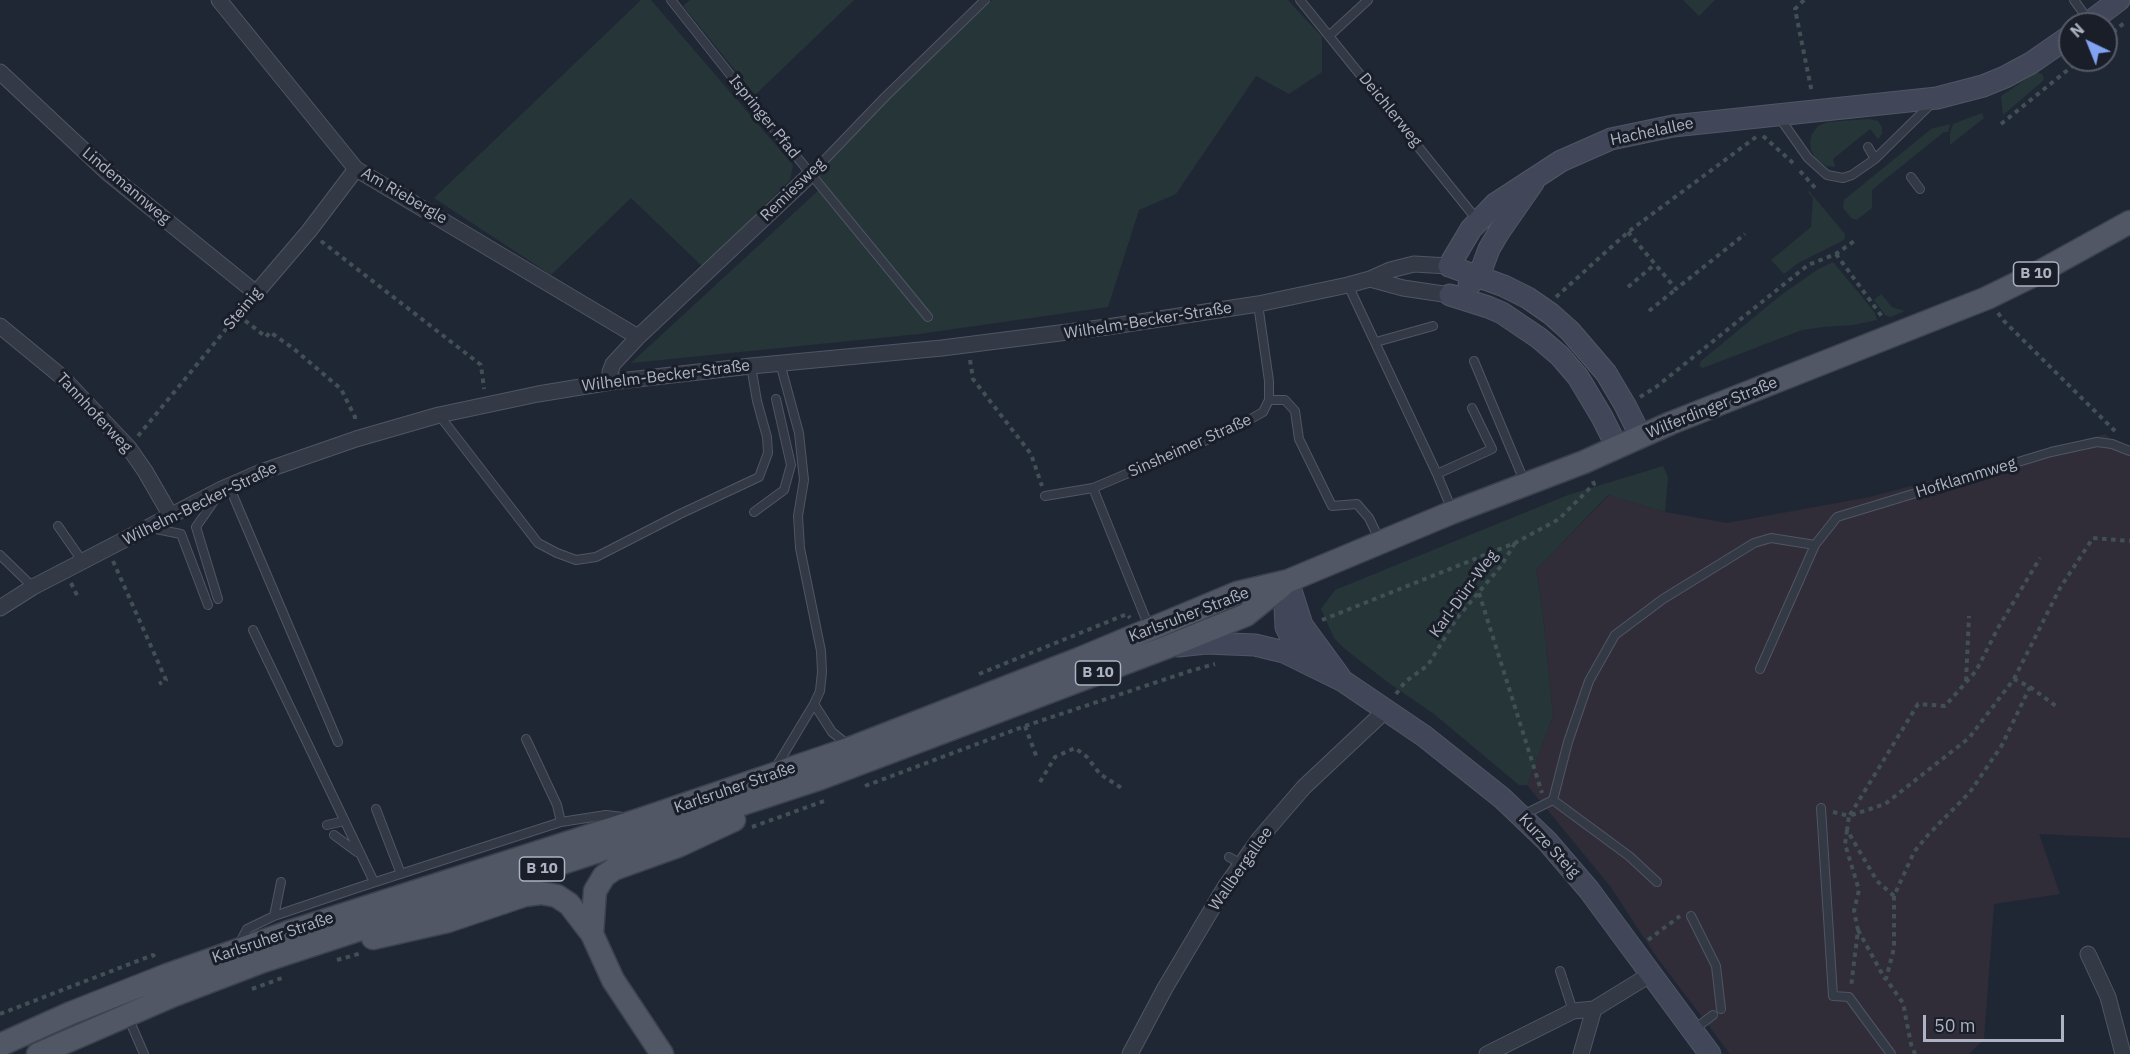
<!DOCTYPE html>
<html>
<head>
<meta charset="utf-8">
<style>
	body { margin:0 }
	#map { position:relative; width:2130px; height:1054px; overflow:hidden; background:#202734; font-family:"IBM Plex Sans",sans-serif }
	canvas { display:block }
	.north { position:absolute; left:2058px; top:12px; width:60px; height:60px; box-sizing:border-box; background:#191e29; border:2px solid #545a66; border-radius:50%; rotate:317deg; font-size:16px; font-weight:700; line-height:24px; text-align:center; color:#adb3c2 }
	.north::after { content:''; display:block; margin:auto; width:21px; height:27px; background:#82a3f2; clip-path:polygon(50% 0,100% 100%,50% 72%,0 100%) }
	.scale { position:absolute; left:1923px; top:1015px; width:141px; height:27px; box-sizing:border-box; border:3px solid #adb3c2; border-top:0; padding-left:8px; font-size:18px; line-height:21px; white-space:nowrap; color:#adb3c2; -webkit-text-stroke:4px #191e29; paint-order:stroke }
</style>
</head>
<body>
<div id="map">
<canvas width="2130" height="1054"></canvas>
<div class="north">N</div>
<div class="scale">50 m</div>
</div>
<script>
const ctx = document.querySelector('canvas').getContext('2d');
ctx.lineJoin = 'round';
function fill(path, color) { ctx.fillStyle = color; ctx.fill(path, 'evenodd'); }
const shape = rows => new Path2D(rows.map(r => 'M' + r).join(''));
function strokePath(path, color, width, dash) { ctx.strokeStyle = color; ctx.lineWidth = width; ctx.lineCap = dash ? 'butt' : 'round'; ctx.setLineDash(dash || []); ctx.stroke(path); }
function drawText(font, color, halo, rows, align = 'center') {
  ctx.font = font + ' "IBM Plex Sans",sans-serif'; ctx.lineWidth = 6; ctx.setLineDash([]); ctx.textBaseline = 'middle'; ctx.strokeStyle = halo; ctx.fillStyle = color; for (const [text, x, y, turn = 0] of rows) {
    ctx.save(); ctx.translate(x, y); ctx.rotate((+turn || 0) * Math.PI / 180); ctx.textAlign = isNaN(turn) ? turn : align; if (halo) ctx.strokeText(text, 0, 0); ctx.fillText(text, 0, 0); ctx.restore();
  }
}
const medical = shape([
	[2105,434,2130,454,2130,838,2039,834,2060,894,1994,904,1984,1039,1969,1054,1730,1054,1656,956,1610,886,1527,785,1553,716,1543,614,1536,570,1609,495,1665,512,1727,523,1870,497]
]);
const green = shape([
	[641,0,651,0,793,165,790,180,703,267,631,198,551,275,434,198],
	[690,0,854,0,755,95,683,6],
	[992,0,1288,0,1322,37,1322,72,1289,94,1256,76,1176,194,1139,210,1108,307,919,334,631,363,821,188,811,174],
	[1683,0,1715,0,1699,16],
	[2037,72,2042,74,2044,78,2043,81,2003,115,2001,96],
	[1982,113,1984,118,1950,145,1950,133,1953,124],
	[1869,119,1878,121,1882,127,1882,134,1878,139,1870,129,1833,159,1835,167,1826,166,1815,158,1811,150,1810,141,1812,134,1818,126,1828,122],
	[1950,124,1948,132,1944,132,1872,190,1872,208,1859,218,1856,220,1851,218,1843,208,1844,200,1931,129],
	[1809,191,1845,234,1844,240,1800,262,1784,274,1771,260,1811,227,1813,198,1808,192],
	[1833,262,1868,304,1875,313,1877,320,1853,325,1823,327,1802,330,1703,368,1699,366,1701,361,1781,295,1817,270],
	[1881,294,1892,307,1905,311,1890,317,1885,315,1874,300],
	[1663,466,1668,477,1665,512,1608,495,1536,570,1543,614,1553,716,1527,785,1519,785,1434,714,1386,681,1345,649,1334,638,1321,609,1335,590,1568,495]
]);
const path = shape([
	[1804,0,1795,9,1812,93],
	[2106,38,2124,23],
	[2001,124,2080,60],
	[1763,136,1793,163],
	[1800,171,1817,190],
	[1628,232,1676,289,1745,234],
	[321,241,481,365,484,389],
	[1836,254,1883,318],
	[1628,287,1654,265],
	[1556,297,1628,232,1756,137],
	[1649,311,1676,289],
	[1998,313,2004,321,2115,431],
	[238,315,266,337,270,332,294,349,341,389,355,417,355,423],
	[970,360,973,379,1031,454,1042,486],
	[1640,397,1656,387,1808,265,1836,254,1857,239],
	[138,436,246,305],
	[113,561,166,680,159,684],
	[71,583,79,599],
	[1479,593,1542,793],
	[1322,620,1515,543,1559,519,1594,484,1592,479],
	[979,674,1127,614,1130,618],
	[2014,679,2060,588,2093,538,2130,541],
	[1966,681,1969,616],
	[2030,687,2056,706],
	[1396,694,1405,682,1428,665,1457,618,1501,566,1515,543],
	[1025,726,1037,758],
	[1040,782,1055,757,1075,748,1087,757,1100,774,1123,789],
	[865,786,1025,726,1190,671,1215,664],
	[1833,812,1849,816,1847,830,1877,881,1894,896,1914,852,1928,835,1970,792,2002,745,2030,687,2014,679,1969,738,1885,804,1849,816],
	[1850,815,1918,704,1945,706,1976,671,1998,628,2040,558],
	[752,827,824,801],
	[1847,830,1845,844,1859,890,1854,911,1858,930,1851,987],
	[1894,896,1894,948,1886,979,1903,1003,1911,1044,1915,1054],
	[1858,930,1885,979],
	[1648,940,1680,916],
	[337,960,362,953],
	[252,989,282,978],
	[0,1014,153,955,156,959]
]);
const lane = shape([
	[671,0,751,101,928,317],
	[1300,0,1478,221],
	[2074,0,2089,21],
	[1330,35,1368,0],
	[1779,117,1808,158,1827,175,1843,178,1852,175,1875,159,1930,105],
	[1868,147,1875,159],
	[811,174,885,97,985,0],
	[1911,177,1920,189],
	[1348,285,1437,474,1452,510],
	[1376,342,1433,326],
	[1474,361,1525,483],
	[1269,400,1285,400,1295,411,1299,439,1332,506,1357,504,1369,518,1380,541],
	[439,415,538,543,557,553,576,560,596,557,680,514,759,477,768,453,767,437,757,401,751,366],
	[1437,474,1492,449,1472,408],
	[229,486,338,742],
	[1093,488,1149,627],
	[1045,496,1093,488,1233,429,1263,412,1269,400,1269,381,1258,304],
	[754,512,784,490,791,465,776,399],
	[58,526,83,562],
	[151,528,181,534,208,605],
	[1815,545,1837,517,2051,452,2097,442,2112,444,2130,451],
	[0,555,33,587],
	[218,599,196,527,219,494],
	[253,630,374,882],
	[814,704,832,732,848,745],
	[526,739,557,805,561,822],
	[776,767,814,704,820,691,822,672,821,651,800,548,798,516,804,480,799,433,780,363],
	[1553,800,1568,742,1589,681,1615,635,1663,599,1754,543,1771,538,1815,545,1760,669],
	[1821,808,1833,996,1849,997,1891,1054],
	[376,809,401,874],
	[1523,815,1553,800,1629,856,1657,882],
	[327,825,344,821],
	[334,835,357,852],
	[1229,857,1241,864],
	[274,916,281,882],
	[1691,916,1716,966,1721,1009],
	[239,944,247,929,274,916,357,888,561,822,606,815,623,817],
	[1560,971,1573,1011],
	[128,1017,144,1054],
	[1693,1030,1713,1015]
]);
const street = shape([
	[219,0,356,169,638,337],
	[0,72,109,174,256,293,309,231,356,169],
	[1370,279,1403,288,1450,295],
	[0,326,62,377,129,448,145,471,171,516],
	[611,382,610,372,613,364,638,337,811,174],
	[0,608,33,587,222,489,261,472,356,439,439,415,538,394,611,382,751,366,942,348,1107,327,1258,304,1348,285,1370,279,1390,270,1414,264,1449,266],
	[2088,954,2108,997,2123,1054],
	[1130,1054,1165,988,1225,887,1260,838,1304,787,1386,710],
	[1487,1054,1573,1011,1594,1009,1651,974],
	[1581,1054,1594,1009]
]);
const secondary = shape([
	[2087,24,2119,0],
	[1449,266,1471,229,1495,204,1561,161,1611,139,1673,126,1937,98,1983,86,2005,77,2031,63,2070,36],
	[1449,266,1504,286,1528,298,1551,314,1570,331,1606,373,1625,405,1641,437],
	[1469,285,1479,276,1489,249,1499,232,1533,183],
	[1450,295,1488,307,1502,313,1539,338,1560,356,1578,377,1602,417,1617,447],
	[1288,581,1302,625,1340,677],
	[1287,594,1285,607,1286,627,1303,661],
	[1178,646,1206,643,1255,645,1284,652,1343,681,1424,736,1502,798,1547,841,1589,890,1710,1054]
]);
const primary = shape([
	[592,934,595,891,604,876,614,869,678,846,734,820],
	[373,938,448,921,525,895,541,893,557,896,569,904,592,934,613,980,662,1054],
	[0,1045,71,1013,167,975,286,933,639,820,851,748,1079,659,1237,593,1288,581,1453,512,1584,462,1671,423,1987,298,2034,275,2130,222],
	[38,1054,174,995,263,961,821,778,980,718,1167,647,1246,615,1282,586]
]);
const shields = [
	[2036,274,45],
	[1098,673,45],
	[542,869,45]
];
const shieldNames = [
	["B 10",2036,274],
	["B 10",1098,673],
	["B 10",542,869]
];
const streetNames = [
	["Deichlerweg",1390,110,51],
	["Ispringer Pfad",764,117,51],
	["Hachelallee",1652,132,-12],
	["Lindemannweg",126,186,40],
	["Remiesweg",793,190,-44],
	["Am Riebergle",404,196,30],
	["Steinig",243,309,-50],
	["Wilhelm-Becker-Straße",1148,321,-9],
	["Wilhelm-Becker-Straße",666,376,-7],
	["Wilferdinger Straße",1712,408,-22],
	["Tannhoferweg",94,413,47],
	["Sinsheimer Straße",1190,446,-24],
	["Hofklammweg",1966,478,-17],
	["Wilhelm-Becker-Straße",200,504,-26],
	["Karl-Dürr-Weg",1464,594,-54],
	["Karlsruher Straße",1189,615,-21],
	["Karlsruher Straße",735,788,-19],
	["Kurze Steig",1549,846,47],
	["Wallbergallee",1241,869,-55],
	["Karlsruher Straße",273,938,-19]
];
fill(medical, '#302d39');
fill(green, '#253538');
strokePath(lane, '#505663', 10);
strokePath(street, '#505663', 17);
strokePath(secondary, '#505663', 23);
strokePath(primary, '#3c424e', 25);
strokePath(path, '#415055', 4, [4.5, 4.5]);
strokePath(lane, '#333945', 8);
strokePath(street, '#333945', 15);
strokePath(secondary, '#414758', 21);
strokePath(primary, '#515765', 22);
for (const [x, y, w] of shields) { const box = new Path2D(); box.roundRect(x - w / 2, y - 12, w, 24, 4.5); ctx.fillStyle = '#191e29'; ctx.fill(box); strokePath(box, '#adb3c2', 1.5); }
drawText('bold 15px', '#adb3c2', null, shieldNames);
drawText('16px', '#adb3c2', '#191e29', streetNames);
</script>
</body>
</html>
